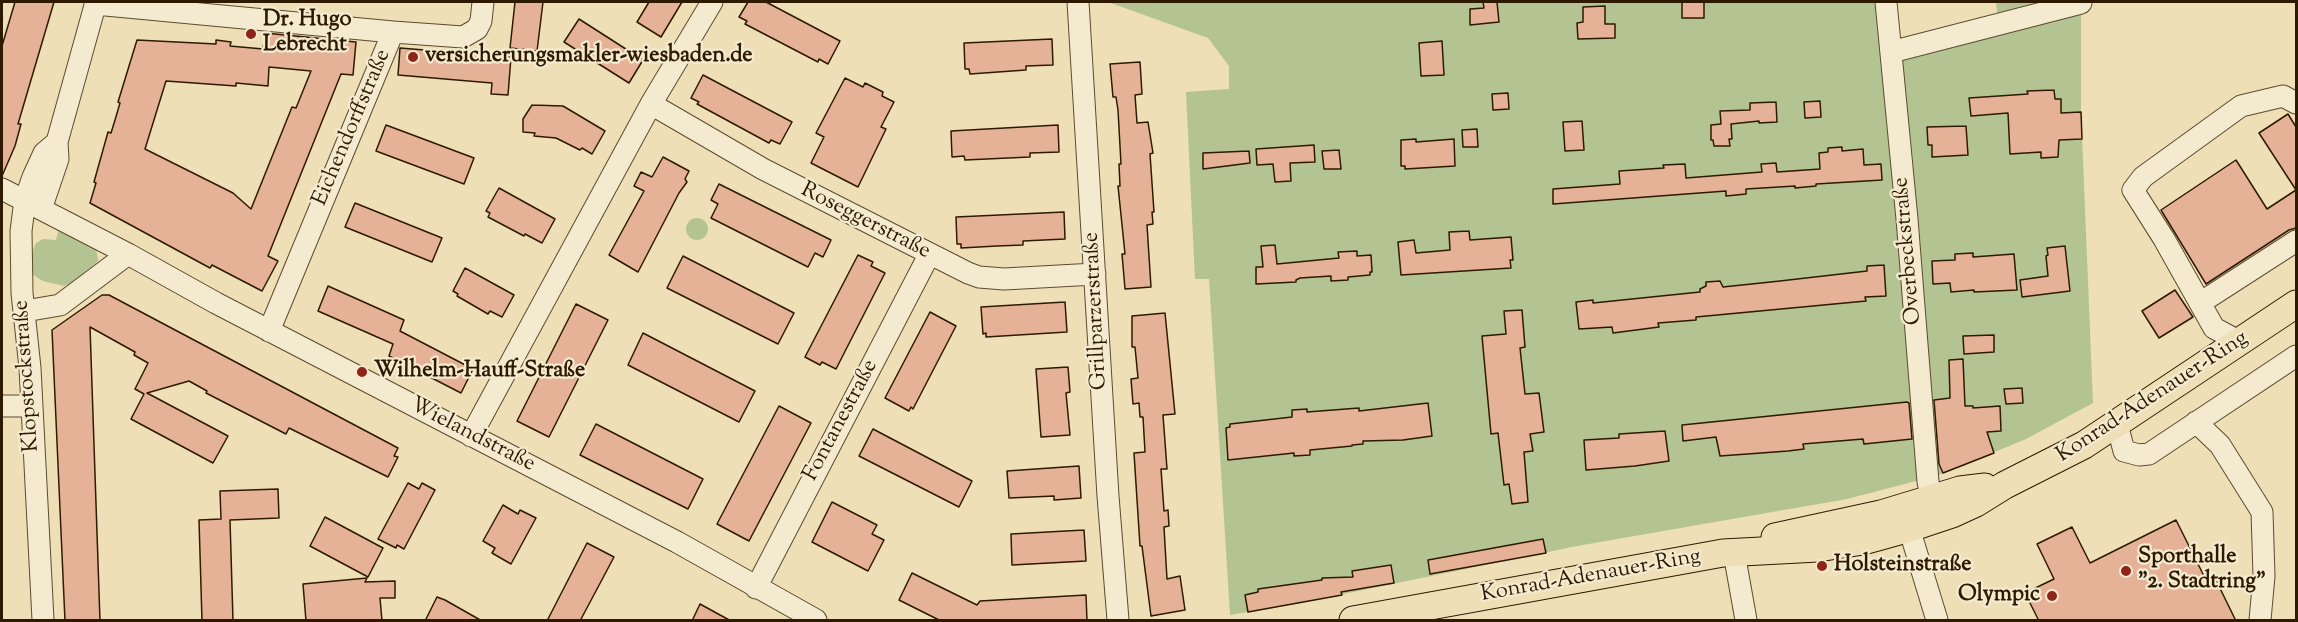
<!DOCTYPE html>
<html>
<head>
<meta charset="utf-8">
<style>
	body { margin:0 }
	#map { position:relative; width:2298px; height:622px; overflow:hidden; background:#eedfb6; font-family:"Sorts Mill Goudy",serif }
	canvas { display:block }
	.frame { position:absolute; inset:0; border:3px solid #2d1a00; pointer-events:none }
</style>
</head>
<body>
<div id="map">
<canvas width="2298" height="622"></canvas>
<div class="frame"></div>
</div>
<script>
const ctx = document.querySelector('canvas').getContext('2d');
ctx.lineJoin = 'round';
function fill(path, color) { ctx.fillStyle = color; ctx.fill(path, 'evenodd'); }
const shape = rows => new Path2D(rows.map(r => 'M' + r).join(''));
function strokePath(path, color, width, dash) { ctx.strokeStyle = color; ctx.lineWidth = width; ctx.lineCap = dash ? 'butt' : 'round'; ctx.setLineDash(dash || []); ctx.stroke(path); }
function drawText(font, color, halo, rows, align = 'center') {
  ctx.font = font + ' "Sorts Mill Goudy",serif'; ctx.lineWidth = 4.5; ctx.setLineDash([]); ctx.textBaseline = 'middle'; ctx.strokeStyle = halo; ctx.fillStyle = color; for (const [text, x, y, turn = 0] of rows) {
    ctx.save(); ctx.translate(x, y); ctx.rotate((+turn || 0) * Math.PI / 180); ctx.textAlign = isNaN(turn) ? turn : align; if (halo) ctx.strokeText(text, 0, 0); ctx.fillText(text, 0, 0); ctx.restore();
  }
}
const green = shape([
	[1108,2,1880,2,1885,58,1999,32,1996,2,2081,2,2081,112,2093,403,2026,439,1939,475,1847,499,1577,546,1300,603,1230,615,1209,279,1195,279,1186,92,1229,89,1229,66,1208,38],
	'686 229a11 11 0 1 1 22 0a11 11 0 1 1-22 0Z',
	[59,228,96,247,98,261,73,282,64,286,43,281,33,275,31,267,33,250,36,243,43,239,56,240]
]);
const building = shape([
	[15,2,54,2,18,124,21,124,15,146,2,176,2,46,15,2],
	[515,2,543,2,537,51,510,48,515,2],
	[649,2,682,2,661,37,637,22,649,2],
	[748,2,766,2,840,41,828,64,819,59,818,62,745,24,747,21,739,17,748,2],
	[1483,2,1497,2,1499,22,1470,25,1470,9,1484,8,1483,2],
	[1682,2,1704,2,1704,18,1682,18,1682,2],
	[1605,6,1605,24,1615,24,1615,38,1578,39,1577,23,1583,22,1583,7,1605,6],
	[579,19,643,60,629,83,564,42,579,19],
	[265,33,356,42,353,75,341,74,268,256,278,261,262,291,212,265,210,268,90,203,96,183,94,182,108,132,111,133,115,120,120,103,118,102,137,40,216,44,216,40,231,42,230,46,263,49,265,33],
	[269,67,311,71,296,108,292,107,251,209,233,193,145,149,166,81,236,86,236,83,268,86,269,67],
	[1052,39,1053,65,1026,66,1026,70,970,74,969,69,965,69,964,43,1052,39],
	[1442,41,1444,75,1421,76,1419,43,1442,41],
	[400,48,511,57,508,95,491,94,492,83,398,75,400,48],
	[1140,62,1142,94,1135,95,1137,123,1148,122,1153,153,1150,154,1154,212,1152,212,1153,224,1147,225,1151,287,1125,289,1122,254,1125,254,1118,186,1120,186,1119,164,1121,164,1118,110,1116,97,1113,97,1110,64,1140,62],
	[703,75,792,122,780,144,771,140,769,143,697,104,699,102,691,98,703,75],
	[845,78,863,87,865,83,883,92,882,96,894,102,881,127,886,129,858,187,811,163,824,137,816,133,845,78],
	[2054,90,2055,99,2061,99,2061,113,2081,112,2082,139,2059,140,2058,157,2041,158,2041,152,2010,154,2008,113,1971,116,1969,98,2028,94,2027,91,2054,90],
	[1508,93,1509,109,1493,110,1492,94,1508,93],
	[1820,101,1821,117,1805,118,1804,102,1820,101],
	[1776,102,1777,122,1759,123,1759,121,1731,124,1732,139,1729,139,1730,146,1714,146,1713,140,1711,140,1711,125,1721,124,1720,111,1750,110,1750,103,1776,102],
	[532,105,563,106,605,131,592,154,582,148,580,150,556,138,534,136,535,133,523,132,523,119,532,105],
	[2288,114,2296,127,2296,228,2289,230,2206,284,2161,210,2236,160,2267,209,2296,190,2259,133,2288,114],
	[1582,121,1584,150,1565,151,1563,122,1582,121],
	[386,125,474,158,464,184,376,151,386,125],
	[1058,125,1059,152,1030,153,1030,157,965,160,964,156,952,157,951,131,1058,125],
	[1966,126,1968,155,1932,157,1932,145,1928,145,1927,127,1966,126],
	[1477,129,1478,147,1463,147,1462,130,1477,129],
	[1416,139,1416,142,1454,139,1455,166,1405,169,1405,166,1401,166,1401,140,1416,139],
	[1314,145,1315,162,1290,163,1291,181,1275,182,1273,164,1257,165,1256,149,1314,145],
	[1842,147,1842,151,1863,149,1864,165,1881,164,1882,180,1816,184,1816,186,1795,188,1795,186,1746,189,1746,194,1726,196,1726,191,1553,204,1553,189,1620,184,1619,171,1664,168,1663,165,1685,164,1686,178,1762,172,1761,164,1776,163,1777,172,1820,169,1819,153,1828,152,1828,148,1842,147],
	[1339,150,1341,169,1324,169,1322,151,1339,150],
	[1249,151,1250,163,1203,169,1203,153,1249,151],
	[663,157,689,171,685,179,687,182,679,193,638,272,609,255,644,191,634,186,641,172,652,177,663,157],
	[719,184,831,240,823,257,815,253,808,267,711,218,718,204,711,200,719,184],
	[499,188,555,219,542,243,525,234,524,236,488,217,490,213,486,211,499,188],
	[355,203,442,238,432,262,345,227,355,203],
	[1064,212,1065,239,1023,241,1023,245,997,246,961,248,961,244,957,244,956,217,1064,212],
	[1469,231,1470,240,1511,237,1513,260,1510,260,1511,268,1401,275,1398,242,1414,240,1416,253,1450,250,1449,232,1469,231],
	[1275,245,1277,264,1339,258,1338,252,1357,251,1357,256,1371,255,1372,272,1370,272,1370,275,1348,277,1348,280,1331,281,1331,276,1300,278,1296,280,1296,282,1256,284,1256,267,1263,267,1261,246,1275,245],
	[2065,246,2070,291,2022,297,2020,280,2048,276,2046,256,2048,255,2047,248,2065,246],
	[1973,253,1973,257,2014,254,2017,290,1974,292,1974,290,1951,292,1950,283,1933,284,1932,261,1955,260,1955,254,1973,253],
	[858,255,873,262,871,266,885,273,836,369,822,362,820,365,805,357,858,255],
	[683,256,794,313,778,344,667,288,683,256],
	[1884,265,1886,296,1865,297,1866,301,1696,317,1696,320,1658,323,1659,327,1613,333,1612,327,1579,329,1576,302,1593,300,1593,303,1700,292,1700,289,1706,286,1706,282,1720,281,1723,287,1780,281,1867,271,1867,266,1884,265],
	[465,268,514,295,502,317,490,311,488,314,457,296,458,294,453,291,465,268],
	[328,286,404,320,400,331,473,369,461,393,389,356,393,344,318,311,328,286],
	[2175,290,2193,317,2159,338,2142,311,2175,290],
	[102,295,109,295,398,448,394,456,398,457,388,477,289,428,286,434,206,393,207,391,189,381,147,393,228,436,213,463,131,419,144,394,135,389,148,363,134,355,135,352,90,327,100,621,65,621,52,330,102,295],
	[1065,302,1067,332,986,337,986,333,983,334,981,307,1065,302],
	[576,304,608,320,549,437,517,421,576,304],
	[1522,310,1525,347,1520,348,1525,394,1539,393,1544,432,1530,434,1533,451,1524,452,1528,502,1512,504,1509,484,1504,485,1498,433,1491,434,1482,336,1506,334,1504,311,1522,310],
	[930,312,956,326,913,409,911,407,909,411,885,398,930,312],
	[1165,313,1175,414,1163,415,1167,469,1161,469,1164,511,1168,510,1169,526,1164,527,1165,545,1167,579,1180,576,1185,610,1151,616,1142,546,1140,546,1134,453,1145,452,1143,417,1140,417,1139,403,1133,404,1131,379,1138,378,1135,347,1132,347,1132,316,1165,313],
	[643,333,755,391,739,422,628,365,643,333],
	[1994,335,1994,352,1964,354,1963,336,1994,335],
	[1963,359,1965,406,1973,406,1973,408,2000,406,2001,431,1987,432,1994,453,1943,473,1939,464,1934,400,1950,398,1949,360,1963,359],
	[1068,367,1070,392,1066,393,1070,435,1041,437,1036,369,1068,367],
	[2022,388,2023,403,2006,404,2004,389,2022,388],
	[1907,402,1909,403,1912,439,1864,444,1863,439,1803,444,1804,449,1788,451,1720,456,1716,437,1683,441,1682,425,1907,402],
	[1428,403,1432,436,1403,440,1363,441,1363,444,1352,445,1352,446,1310,450,1310,455,1294,456,1294,453,1228,460,1226,428,1230,427,1230,424,1292,417,1292,410,1307,409,1307,412,1359,408,1359,411,1428,403],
	[779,406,811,423,749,541,717,524,779,406],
	[596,424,703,479,688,509,580,455,596,424],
	[873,429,972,481,959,507,859,456,873,429],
	[1665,431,1669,461,1635,466,1586,470,1584,440,1619,438,1619,434,1665,431],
	[1079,466,1081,498,1054,500,1054,496,1009,498,1007,471,1079,466],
	[408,483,419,489,422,483,435,490,404,549,397,545,396,548,378,539,408,483],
	[278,489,279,518,230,520,233,621,202,621,199,520,221,519,220,491,278,489],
	[832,502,877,525,872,534,884,540,868,571,812,542,832,502],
	[503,505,518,514,520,510,536,518,511,564,492,553,495,548,483,541,503,505],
	[325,517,383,548,368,577,310,546,325,517],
	[2176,520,2206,580,2214,576,2236,621,2039,621,2025,593,2054,579,2037,544,2072,527,2090,563,2176,520],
	[1084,530,1086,561,1012,565,1011,534,1084,530],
	[1543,539,1546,553,1430,574,1428,560,1543,539],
	[587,543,614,557,580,621,547,621,587,543],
	[1391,565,1394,583,1341,592,1342,595,1248,612,1245,595,1258,592,1258,589,1322,580,1322,578,1353,577,1352,571,1391,565],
	[912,573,977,605,980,601,1086,595,1087,621,939,620,899,600,912,573],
	[367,578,365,582,395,581,395,598,380,598,382,621,306,621,303,584,367,578],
	[437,597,445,600,482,621,425,621,437,597],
	[700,604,731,621,692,621,700,604]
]);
const minor = shape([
	[1078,2,1108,496,1118,620],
	[1886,2,1907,219,1928,482,1932,499],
	[95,4,393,32],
	[1891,52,2081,3],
	[651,104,763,169,968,273,979,277,1004,279,1095,274],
	[2,189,128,254,216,303,677,542,816,620],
	[41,209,58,159,57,142,96,2],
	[2200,303,2296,241],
	[25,311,60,305,128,254],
	[269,331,393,32,463,37,477,29,481,21,483,2],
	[2240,342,2214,328,2164,239,2133,190,2143,177,2241,106,2283,96,2296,103],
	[2,406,31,406],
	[2196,422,2220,445,2262,512,2264,576,2260,620],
	[2117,424,2124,451,2139,455,2149,454,2296,356],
	[471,436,651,104,712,2],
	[1905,515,1937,620],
	[1734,553,1746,620],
	[756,588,929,255],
	[43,620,30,368,22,293,21,231,25,200,33,177,44,153,57,142]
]);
const major = shape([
	[1775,537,1881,514,1960,490,1985,487],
	[1353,620,1723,553,1818,548,1863,541,1910,528,1952,514,1976,503,2005,485,2084,445,2296,304]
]);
const markers = [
	[251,34,6,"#8f2418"],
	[413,57,6,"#8f2418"],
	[362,372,6,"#8f2418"],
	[1822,566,6,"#8f2418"],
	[2126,571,6,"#8f2418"],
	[2052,596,6,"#8f2418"]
];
const poiNames = [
	["Dr. Hugo",263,21],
	["Lebrecht",263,46],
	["versicherungsmakler-wiesbaden.de",425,57],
	["Wilhelm-Hauff-Straße",374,372],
	["Sporthalle",2138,558],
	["\"2. Stadtring\"",2138,583],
	["Holsteinstraße",1834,566],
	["Olympic",2040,596,"right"]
];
const streetNames = [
	["Eichendorffstraße",353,128,-67],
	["Roseggerstraße",865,222,27],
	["Overbeckstraße",1909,251,-95],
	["Grillparzerstraße",1097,311,-93],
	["Klopstockstraße",28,376,-94],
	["Konrad-Adenauer-Ring",2153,398,-33],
	["Fontanestraße",842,421,-62],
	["Wielandstraße",472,436,27],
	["Konrad-Adenauer-Ring",1591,577,-10]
];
fill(green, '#b3c392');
fill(building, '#e6b297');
strokePath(building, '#2d1a00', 1.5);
strokePath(minor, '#5d4b2e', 23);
strokePath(major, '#2d1a00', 29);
strokePath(minor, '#f4ead0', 21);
strokePath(major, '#eedfb6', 27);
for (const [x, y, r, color] of markers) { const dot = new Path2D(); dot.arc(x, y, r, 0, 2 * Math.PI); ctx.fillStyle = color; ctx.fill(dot); strokePath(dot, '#f4ead0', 2); }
drawText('bold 22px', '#2d1a00', '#f4ead0', poiNames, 'left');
drawText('22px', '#2d1a00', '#f4ead0', streetNames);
</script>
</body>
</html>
